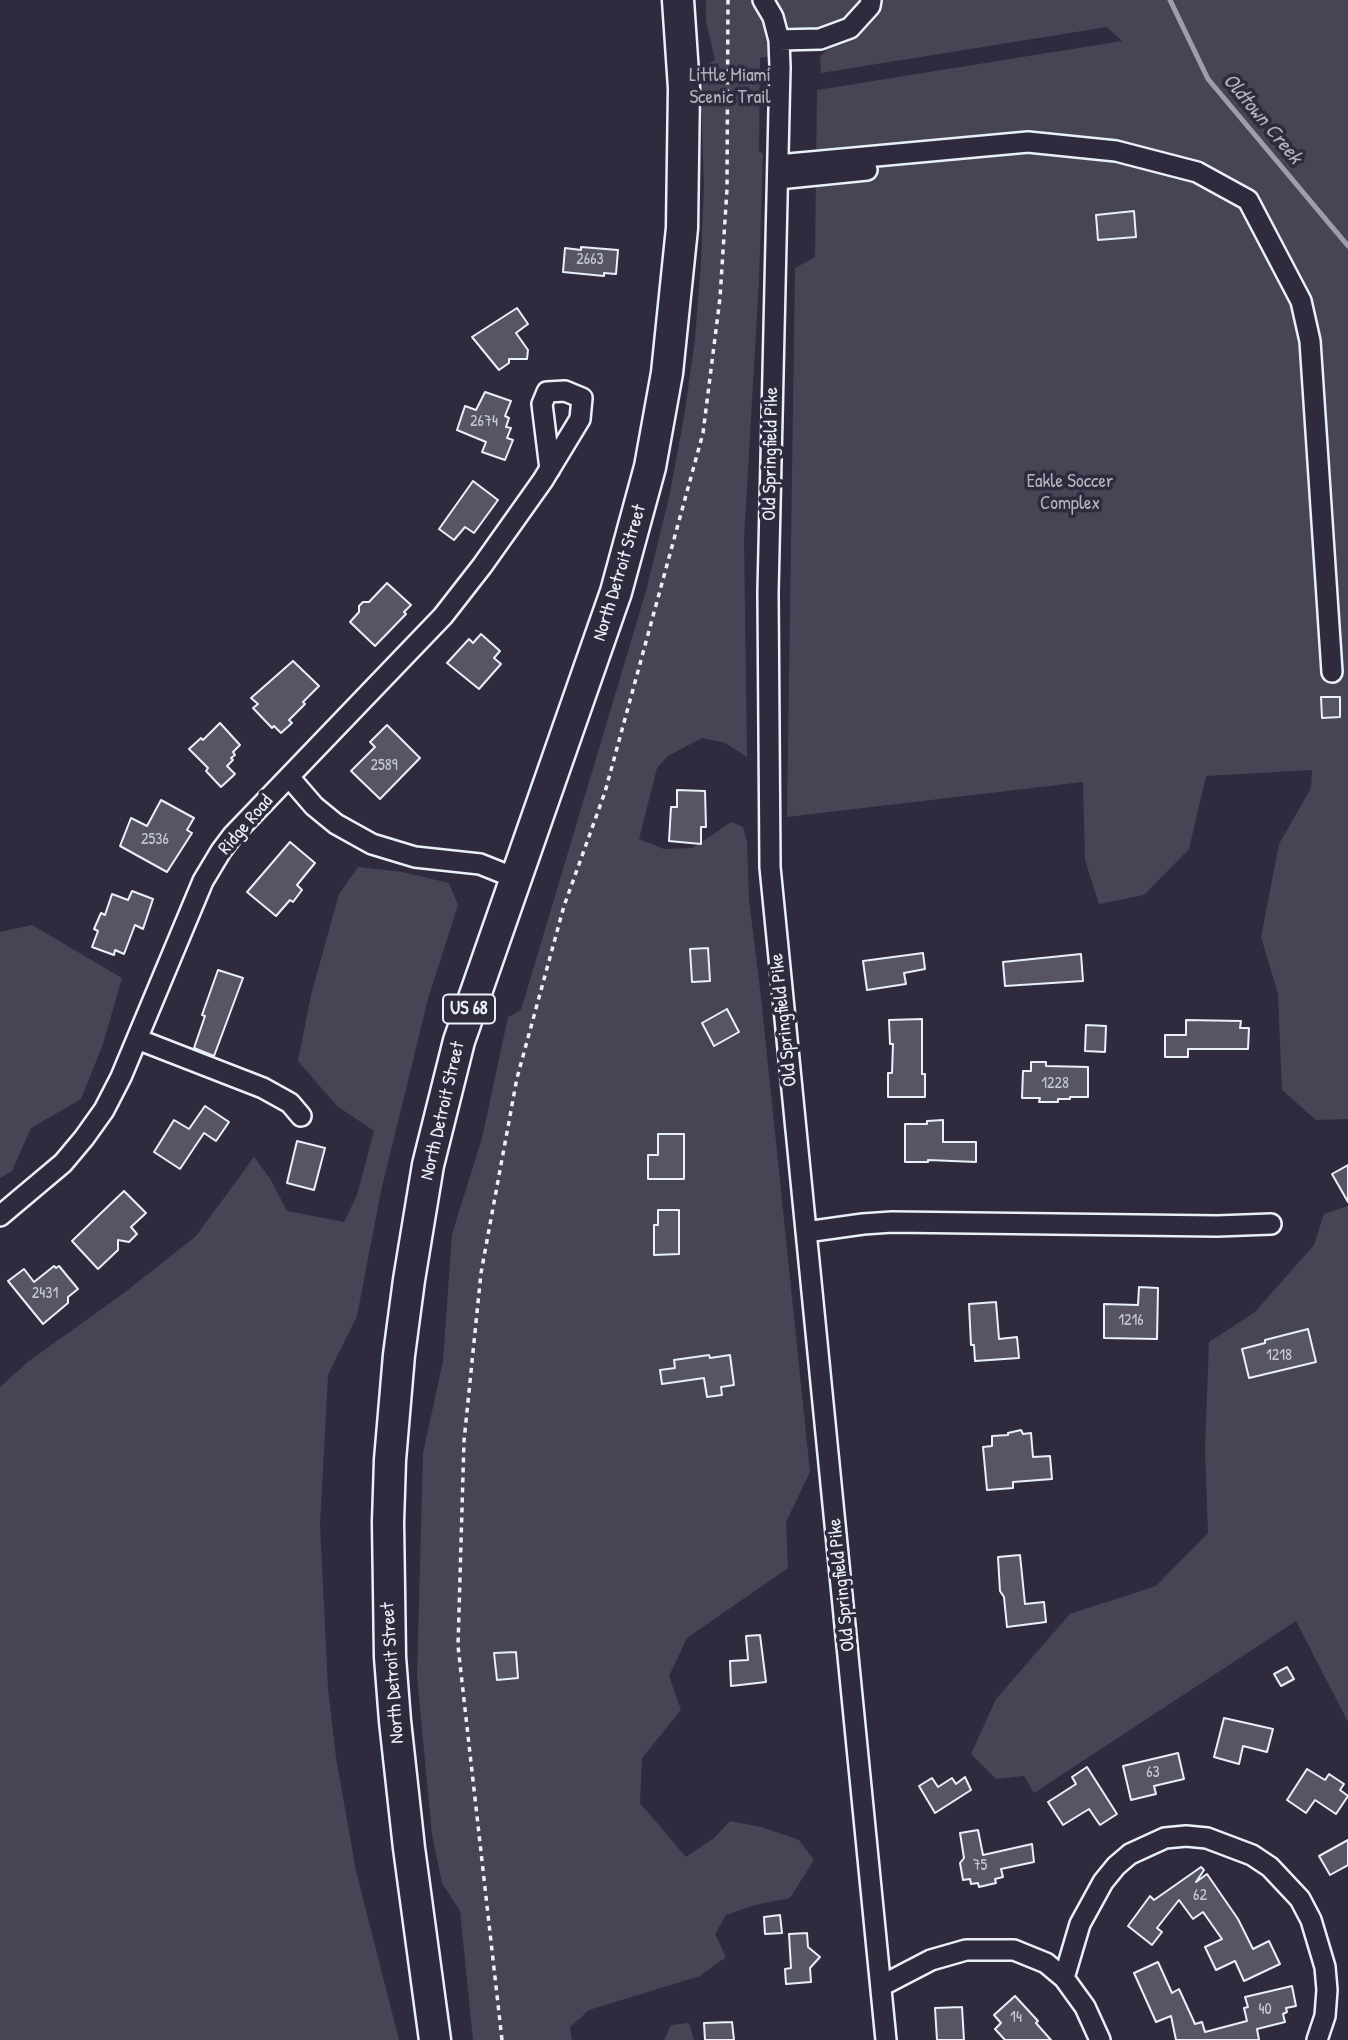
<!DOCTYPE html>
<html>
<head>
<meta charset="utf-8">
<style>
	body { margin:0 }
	canvas { display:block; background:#2f2a3d }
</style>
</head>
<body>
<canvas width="1348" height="2040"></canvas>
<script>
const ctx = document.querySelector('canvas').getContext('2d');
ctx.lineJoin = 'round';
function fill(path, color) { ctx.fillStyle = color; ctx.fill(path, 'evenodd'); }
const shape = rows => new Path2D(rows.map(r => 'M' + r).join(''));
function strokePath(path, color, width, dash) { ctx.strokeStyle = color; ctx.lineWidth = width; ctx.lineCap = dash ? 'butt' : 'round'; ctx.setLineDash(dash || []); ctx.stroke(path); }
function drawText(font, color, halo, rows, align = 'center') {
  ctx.font = font + ' "Patrick Hand",sans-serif'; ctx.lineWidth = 7; ctx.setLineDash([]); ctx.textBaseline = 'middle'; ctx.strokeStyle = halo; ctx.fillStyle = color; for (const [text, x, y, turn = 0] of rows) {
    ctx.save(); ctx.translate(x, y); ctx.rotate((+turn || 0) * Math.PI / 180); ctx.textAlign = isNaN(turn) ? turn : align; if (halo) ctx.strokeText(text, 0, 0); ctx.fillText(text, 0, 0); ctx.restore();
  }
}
const green = shape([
	[706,0,1348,0,1348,1119,1316,1120,1282,1090,1278,994,1261,937,1279,844,1311,788,1312,770,1206,776,1189,849,1144,895,1099,904,1085,860,1083,782,787,817,795,268,815,257,817,90,1122,41,1107,27,821,73,820,56,833,45,760,58,759,151,763,154,759,281,744,539,747,757,725,743,702,738,668,756,657,768,639,839,664,849,693,848,731,822,743,827,747,842,749,900,761,997,810,1472,786,1522,788,1568,687,1638,669,1676,681,1710,642,1758,640,1803,686,1857,714,1838,730,1821,761,1827,799,1840,814,1860,790,1898,755,1905,726,1915,715,1934,726,1957,700,1976,589,2010,570,2027,572,2040,473,2040,460,1911,442,1883,432,1835,417,1677,423,1453,443,1361,452,1234,482,1138,508,1017,521,1010,646,591,670,493,684,417,695,339,701,262,704,184,700,69,715,60,706,21],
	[358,867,402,872,449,883,458,905,428,999,381,1191,357,1316,328,1375,320,1525,328,1688,336,1758,356,1871,399,2040,0,2040,0,1387,29,1361,124,1293,196,1236,254,1157,271,1180,287,1211,344,1222,357,1195,374,1131,337,1106,298,1061,311,995,339,894],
	[32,925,122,978,103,1044,81,1099,31,1128,12,1171,0,1178,0,932],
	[1348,1206,1348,1722,1296,1621,1034,1793,1024,1776,996,1779,971,1754,996,1699,1070,1614,1156,1586,1208,1533,1205,1449,1209,1342,1255,1312,1314,1245,1324,1214],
	[689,2023,694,2040,664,2040,671,2025]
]);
const stream = shape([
	[1170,0,1208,79,1348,246]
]);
const building = shape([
	[1134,211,1136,237,1098,240,1096,215,1134,211],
	[581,247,618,250,616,274,604,273,604,276,563,272,565,248,581,250,581,247],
	[517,308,528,324,516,333,528,350,527,359,509,359,509,363,499,370,472,337,517,308],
	[485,392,511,401,505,416,509,418,506,427,511,428,507,438,513,440,505,460,482,452,486,442,457,430,465,406,476,410,485,392],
	[473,481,498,500,474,533,465,527,454,540,439,529,473,481],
	[387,583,411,605,404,612,406,614,375,646,350,622,359,612,359,606,363,602,369,602,387,583],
	[481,634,500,651,494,658,501,664,479,689,447,663,469,639,473,643,481,634],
	[293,661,319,686,303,702,305,704,289,720,292,723,281,733,274,726,272,728,253,708,258,704,251,698,293,661],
	[1321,697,1340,697,1340,717,1322,718,1321,697],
	[220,723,240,745,233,752,235,755,231,758,233,760,227,766,235,774,221,787,206,771,208,768,189,749,201,738,203,740,220,723],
	[387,725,420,758,380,799,351,771,375,747,370,742,387,725],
	[677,790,705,791,706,827,701,827,701,844,669,841,671,807,677,807,677,790],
	[161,800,194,818,187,830,192,833,167,872,120,846,131,818,147,826,161,800],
	[290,842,315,863,297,885,302,890,293,902,290,900,276,916,247,892,290,842],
	[132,891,153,899,143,929,135,925,124,954,115,950,114,955,92,947,98,931,94,929,101,913,105,915,112,894,128,900,132,891],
	[708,948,710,981,692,982,690,949,708,948],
	[923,953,925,969,904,973,906,984,867,990,863,961,923,953],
	[1081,954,1083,981,1005,986,1003,962,1081,954],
	[218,970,243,978,214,1056,194,1048,205,1016,202,1015,218,970],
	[727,1009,739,1032,714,1046,702,1023,727,1009],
	[922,1019,922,1074,925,1074,925,1097,888,1097,888,1073,892,1073,893,1044,890,1044,889,1020,922,1019],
	[1186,1020,1241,1021,1240,1028,1249,1028,1248,1049,1188,1049,1188,1057,1165,1057,1165,1035,1186,1035,1186,1020],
	[1086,1025,1106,1026,1105,1052,1085,1051,1086,1025],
	[1031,1062,1046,1062,1046,1066,1088,1067,1088,1097,1070,1097,1070,1099,1058,1099,1058,1102,1039,1102,1040,1098,1022,1098,1023,1071,1031,1071,1031,1062],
	[205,1106,229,1122,216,1141,204,1133,180,1169,154,1152,174,1120,189,1129,205,1106],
	[943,1120,943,1142,976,1142,976,1162,928,1160,928,1162,905,1162,905,1124,927,1124,927,1121,943,1120],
	[658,1134,684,1134,684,1179,648,1179,648,1155,658,1155,658,1134],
	[297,1141,325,1148,314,1190,287,1183,297,1141],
	[1348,1165,1348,1202,1332,1174,1348,1165],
	[124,1191,146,1213,131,1227,137,1234,129,1242,118,1240,118,1250,98,1269,72,1241,124,1191],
	[658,1210,679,1210,679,1254,654,1255,654,1225,658,1225,658,1210],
	[54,1266,56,1268,59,1266,78,1289,68,1297,68,1303,43,1324,8,1281,24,1269,34,1282,54,1266],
	[1139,1287,1158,1288,1157,1339,1104,1338,1104,1304,1138,1305,1139,1287],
	[996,1302,999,1339,1017,1337,1019,1358,975,1361,974,1345,971,1345,969,1304,996,1302],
	[1308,1329,1316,1362,1249,1378,1242,1349,1265,1343,1265,1340,1308,1329],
	[709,1355,710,1358,730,1355,734,1385,721,1387,722,1395,707,1397,704,1378,662,1384,660,1370,675,1368,674,1360,709,1355],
	[1021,1430,1023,1434,1031,1433,1033,1457,1050,1456,1052,1479,1013,1482,1013,1488,987,1490,983,1447,992,1446,992,1436,1008,1435,1008,1433,1021,1430],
	[1020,1555,1025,1604,1044,1602,1046,1622,1007,1627,1004,1597,1000,1591,998,1557,1020,1555],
	[760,1635,766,1682,731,1686,730,1661,748,1660,746,1636,760,1635],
	[516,1652,518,1678,497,1680,494,1653,516,1652],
	[1287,1667,1294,1679,1281,1686,1274,1674,1287,1667],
	[1224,1718,1273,1729,1267,1752,1243,1746,1239,1764,1214,1757,1224,1718],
	[1178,1753,1184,1779,1154,1786,1156,1794,1131,1800,1123,1766,1178,1753],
	[1087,1767,1117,1814,1100,1825,1089,1809,1063,1825,1048,1802,1076,1784,1072,1777,1087,1767],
	[1307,1769,1325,1780,1329,1774,1344,1784,1340,1790,1348,1796,1336,1814,1315,1800,1306,1813,1287,1800,1307,1769],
	[965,1777,971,1790,935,1813,919,1786,932,1778,938,1787,952,1778,956,1784,965,1777],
	[978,1830,983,1855,1032,1844,1034,1862,1001,1869,1003,1877,995,1879,996,1883,979,1887,978,1883,971,1884,970,1879,963,1880,960,1863,964,1858,960,1833,978,1830],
	[1348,1840,1348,1865,1330,1875,1319,1856,1348,1840],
	[1201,1867,1204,1870,1196,1882,1207,1874,1238,1919,1253,1949,1269,1941,1280,1964,1244,1981,1235,1961,1216,1970,1205,1947,1222,1939,1203,1912,1193,1919,1179,1900,1157,1928,1162,1932,1152,1945,1128,1926,1150,1896,1154,1900,1201,1867],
	[780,1915,782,1933,765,1934,764,1917,780,1915],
	[807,1933,808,1947,820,1957,810,1968,811,1982,786,1984,785,1969,791,1968,789,1934,807,1933],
	[1158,1962,1172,1993,1179,1989,1195,2024,1202,2022,1205,2032,1247,2021,1244,2008,1248,2007,1245,1997,1292,1986,1296,2006,1286,2008,1287,2012,1283,2014,1285,2022,1257,2029,1259,2040,1176,2040,1171,2016,1156,2022,1134,1973,1158,1962],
	[1015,1996,1038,2021,1036,2023,1051,2040,1005,2040,995,2029,1001,2023,994,2015,1015,1996],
	[962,2007,964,2040,937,2040,935,2008,962,2007],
	[732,2022,734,2040,705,2040,704,2023,732,2022]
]);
const path = shape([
	[502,2040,458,1646,464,1441,481,1273,517,1078,564,906,605,792,703,433,720,298,727,189,728,0]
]);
const minor = shape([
	[763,0,773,17,779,40,780,67,768,592,770,867,886,2040],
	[779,40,820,39,850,28,870,6,871,0],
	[778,165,1028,142,1116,151,1197,172,1248,200,1301,301,1310,341,1332,672],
	[778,179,867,170],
	[289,777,314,806,336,824,372,844,415,857,480,864,515,878],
	[137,1039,263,1088,290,1103,301,1116],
	[0,1216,63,1163,84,1138,104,1110,121,1077,203,881,221,851,233,835,443,616,482,566,543,480,580,419,582,398,565,391,547,392,542,404,550,469],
	[806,1232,863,1224,892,1222,1217,1226,1271,1224],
	[881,1986,931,1960,966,1950,1014,1950,1046,1963,1064,1978],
	[1100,2040,1085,2007,1064,1978,1080,1924,1103,1882,1116,1866,1130,1854,1165,1838,1186,1836,1207,1838,1252,1855,1270,1867,1300,1899,1311,1920,1325,1967,1327,1990,1325,2016,1317,2040]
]);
const highway = shape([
	[435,2040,409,1848,395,1721,390,1657,388,1522,390,1460,399,1355,409,1280,428,1165,459,1041,616,592,650,467,667,373,682,228,684,88,678,0]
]);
const numberNames = [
	["2663",590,260],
	["2674",484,422],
	["2589",384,766],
	["2536",155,840],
	["1228",1055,1084],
	["2431",45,1294],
	["1216",1131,1321],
	["1218",1279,1356],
	["63",1153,1773],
	["75",980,1866],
	["62",1200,1896],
	["40",1265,2010],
	["14",1016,2018]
];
const shields = [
	[469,1009,52]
];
const shieldNames = [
	["US 68",469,1009]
];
const parkNames = [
	["Little Miami",730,76],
	["Scenic Trail",730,98],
	["Eakle Soccer",1070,482],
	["Complex",1070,504]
];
const streetNames = [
	["Old Springfield Pike",771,454,-89],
	["North Detroit Street",620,573,-73],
	["Ridge Road",246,825,-49],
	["Old Springfield Pike",784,1020,-96],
	["North Detroit Street",443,1111,-77],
	["Old Springfield Pike",842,1585,-96],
	["North Detroit Street",393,1673,-94]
];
const waterNames = [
	["Oldtown Creek",1262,119,50]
];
fill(green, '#464455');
strokePath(stream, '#9c9fab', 5);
fill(building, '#575565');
strokePath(building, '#e8f1f8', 2);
strokePath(minor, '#e8f1f8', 24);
strokePath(highway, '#e8f1f8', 35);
strokePath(path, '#e8f1f8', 3.5, [5, 5]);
strokePath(minor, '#2f2a3d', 19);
strokePath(highway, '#2f2a3d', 30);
drawText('16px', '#c4cad3', null, numberNames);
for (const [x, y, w] of shields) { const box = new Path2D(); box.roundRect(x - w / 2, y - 14.5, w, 29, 5); ctx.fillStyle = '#2f2a3d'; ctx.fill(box); strokePath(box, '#e8f1f8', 2); }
drawText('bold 18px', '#e8f1f8', null, shieldNames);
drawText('19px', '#afb4bf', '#2f2a3d', parkNames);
drawText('19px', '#e8f1f8', '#2f2a3d', streetNames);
drawText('italic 21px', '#afb4be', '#2f2a3d', waterNames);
</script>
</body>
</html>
